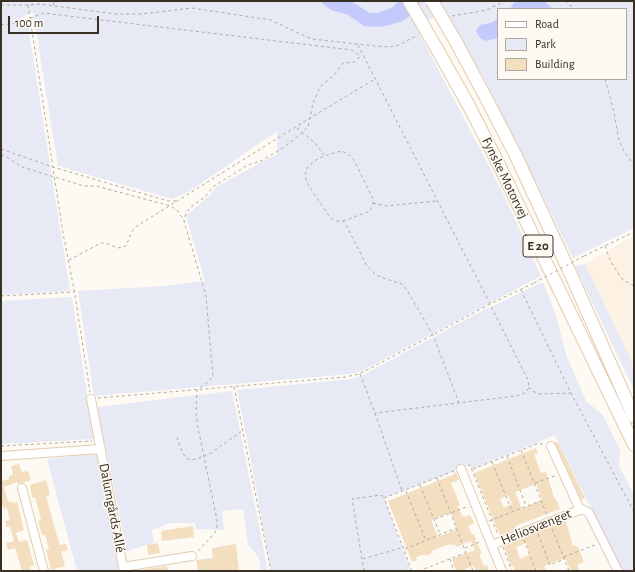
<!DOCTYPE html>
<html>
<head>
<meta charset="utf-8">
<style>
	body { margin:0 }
	#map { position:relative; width:635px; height:572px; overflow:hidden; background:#fdf9f3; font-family:"Alegreya Sans",sans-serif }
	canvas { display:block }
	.frame { position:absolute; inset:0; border:2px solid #383024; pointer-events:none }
	.legend { position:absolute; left:497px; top:8px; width:130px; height:72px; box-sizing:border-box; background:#fdf9f3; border:1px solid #aea9a0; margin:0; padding:5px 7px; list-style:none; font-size:12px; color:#383024 }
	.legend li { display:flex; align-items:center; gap:8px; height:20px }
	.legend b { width:20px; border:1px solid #aea9a0 }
	.scale { position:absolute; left:8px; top:16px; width:91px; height:18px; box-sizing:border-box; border:2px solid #383024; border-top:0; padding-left:5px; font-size:12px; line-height:14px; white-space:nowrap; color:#383024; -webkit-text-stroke:3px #fdf9f3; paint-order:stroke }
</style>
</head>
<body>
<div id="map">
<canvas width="635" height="572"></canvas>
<div class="frame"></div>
<ul class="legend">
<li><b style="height:5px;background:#fff"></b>Road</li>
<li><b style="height:11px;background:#e7e9f5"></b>Park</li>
<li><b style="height:11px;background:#f3dec0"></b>Building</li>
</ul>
<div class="scale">100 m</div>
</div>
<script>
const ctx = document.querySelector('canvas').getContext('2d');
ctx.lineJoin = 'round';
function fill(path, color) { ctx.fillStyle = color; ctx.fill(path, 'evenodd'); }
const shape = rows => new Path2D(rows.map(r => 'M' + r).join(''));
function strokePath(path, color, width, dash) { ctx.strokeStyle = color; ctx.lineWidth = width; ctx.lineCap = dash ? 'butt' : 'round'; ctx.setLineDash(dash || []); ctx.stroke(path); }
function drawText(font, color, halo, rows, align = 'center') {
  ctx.font = font + ' "Alegreya Sans",sans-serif'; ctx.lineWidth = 3; ctx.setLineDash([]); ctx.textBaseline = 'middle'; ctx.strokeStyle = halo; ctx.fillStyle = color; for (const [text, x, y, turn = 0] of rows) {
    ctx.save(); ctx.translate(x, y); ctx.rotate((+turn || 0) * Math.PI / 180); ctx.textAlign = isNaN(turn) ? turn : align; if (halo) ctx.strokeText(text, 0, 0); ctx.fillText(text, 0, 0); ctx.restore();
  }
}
const built = shape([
	[634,236,634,366,585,264]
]);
const green = shape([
	[1,1,321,1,324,5,339,13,348,15,364,26,410,16,421,1,515,1,510,9,498,9,498,18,493,22,484,24,486,41,498,38,498,79,626,79,626,9,551,9,551,7,544,1,634,1,634,228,573,258,491,92,447,12,415,25,502,191,541,276,362,371,351,374,94,396,78,291,164,286,205,281,186,216,211,194,216,187,277,154,277,131,190,191,172,199,58,166,33,12,19,19,27,19,70,291,1,295],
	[351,1,398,1,393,7,377,13,370,13],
	[585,264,634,366,634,390,575,266],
	[543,282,555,313,567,357,586,401,603,415,620,450,619,466,634,494,634,571,622,571,555,435,472,469,470,465,384,498,410,569,409,571,271,571,247,439,237,390,352,379,363,375,476,314],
	[72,297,94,439,1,444,1,301],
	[232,391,268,571,261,571,259,558,248,544,243,509,222,511,224,530,196,529,195,523,170,523,152,530,154,543,127,551,97,407],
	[95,454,100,460,120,571,77,571,47,459]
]);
const water = shape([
	[321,1,351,1,370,13,377,13,393,7,398,1,421,1,410,16,403,21,386,26,374,27,364,26,348,15,331,10,324,5],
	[515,1,544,1,551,7,551,9,510,9],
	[498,18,498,38,486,41,480,38,476,31,480,25,493,22]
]);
const building = shape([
	[558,442,585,498,581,500,555,443],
	[536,448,538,453,534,454,541,473,546,472,554,497,557,501,560,509,515,526,516,529,500,536,474,473],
	[536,484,542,500,522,509,515,492],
	[508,495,512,504,504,508,500,499],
	[19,464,22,472,28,471,31,480,18,484,17,482,4,487,8,502,12,501,13,503,17,502,24,530,16,533,19,542,27,540,34,565,30,566,31,570,29,571,22,571,15,548,8,550,6,543,14,541,10,527,6,527,5,521,10,520,7,508,4,509,1,502,1,481,9,479,9,476,13,475,11,466],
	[456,472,459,480,451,483,460,505,458,506,462,516,463,516,465,517,470,515,474,523,468,526,472,535,474,534,476,539,475,540,482,553,479,554,484,566,487,565,489,571,476,571,474,566,465,569,465,571,456,571,452,559,475,550,471,541,456,547,455,544,452,546,451,544,447,545,431,551,432,553,426,556,425,554,416,557,417,560,412,562,388,501,455,474,454,473],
	[451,512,457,529,438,537,431,520],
	[46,480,50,495,46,496,57,536,60,545,66,544,68,550,61,552,65,566,51,570,46,549,49,549,45,535,42,535,38,521,41,520,35,497,32,498,30,485],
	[566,521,573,546,575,545,576,547,578,546,584,562,577,565,580,571,571,571,565,558,544,566,546,571,539,571,538,569,531,571,515,571,513,565,511,566,504,546],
	[526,543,530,554,520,559,516,547],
	[193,526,194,537,162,541,161,531],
	[158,543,160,553,148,555,147,545],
	[236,544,239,571,198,571,196,560,213,558,212,548],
	[167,566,168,571,134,571]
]);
const path = shape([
	[565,1,575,9],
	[1,5,28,5,40,4,115,14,142,14,192,8,271,20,300,34,312,39,375,46,389,47,399,45,418,35],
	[28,5,63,233,74,289,90,392],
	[53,5,55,1],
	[452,16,487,10,505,1],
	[1,25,19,23,43,13,352,50,359,55,359,58,355,62,343,63,335,74,320,87,313,103,308,127,302,133,283,148,261,161,248,165,214,186,205,197,191,207,186,213,184,221],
	[358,45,490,304,528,380,529,387,527,391,523,394,516,396,375,413],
	[605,79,614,112,619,141,624,151,634,165],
	[297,128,315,143,324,155],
	[1,149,53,167,168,201,179,201],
	[1,155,7,157,22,167,84,186,96,186,171,206,178,211,184,221,206,296,213,376,208,382,197,390,196,411,197,423,217,520,217,529,214,534,197,552],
	[373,203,386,206,437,201],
	[343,221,370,211,373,206,373,199,354,160,347,153,341,151,324,156,314,161,307,168,305,175,307,183,330,217,336,221,343,221,345,223,367,266,376,275,383,278,402,284,407,290,433,335,459,403],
	[605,246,611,262,622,279,634,286],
	[584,256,634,232],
	[69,260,101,243,105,243,118,248,126,246,132,231,137,226,310,118,375,79],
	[521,290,571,393,634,512],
	[1,296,74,292],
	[360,374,375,413,402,491],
	[234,387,271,571],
	[529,387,532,391,540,394,571,393],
	[98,398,346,377,359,374,371,368,490,304,534,283],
	[177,437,182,452,186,458,191,460,197,459,211,453,242,431],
	[1,446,92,441],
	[521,450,547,515],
	[507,456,526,506],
	[492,462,512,511],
	[468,466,470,465,498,535],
	[473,469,539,443,544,445],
	[437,478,473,571],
	[535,483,557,475],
	[420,485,440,534],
	[406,491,426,541],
	[435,519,469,506],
	[489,521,540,501],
	[552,529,569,571],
	[538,534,550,565,565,559],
	[524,540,536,571],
	[503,547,512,571],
	[465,548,482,541],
	[405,549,456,528],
	[564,557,597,544],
	[363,559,404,547],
	[450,559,454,571],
	[364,571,352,499,381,495,384,497],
	[412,571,384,498,454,471],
	[419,571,465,553]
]);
const minor = shape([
	[91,399,123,567,192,556],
	[551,446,580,510],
	[1,456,101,449],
	[461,469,502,571],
	[22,488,44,571],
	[492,545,582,509,589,513,618,571]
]);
const highway = shape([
	[455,40,486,98,516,156,571,275,634,417],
	[437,49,469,106,499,165,634,445]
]);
const pathBridge = shape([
	[534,283,584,256]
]);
const highwayBridge = shape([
	[409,1,437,49],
	[432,1,455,40]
]);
const shields = [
	[538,246,30]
];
const shieldNames = [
	["E 20",538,246]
];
const streetNames = [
	["Fynske Motorvej",505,178,64],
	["Dalumgårds Allé",112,508,79],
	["Heliosvænget",536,527,-22]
];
fill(built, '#fcf1e2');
fill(green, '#e7e9f5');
fill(water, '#c4cafc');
fill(building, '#f3dec0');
strokePath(minor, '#e1ccaf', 10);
strokePath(highway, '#e1ccaf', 14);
strokePath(path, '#b0aaa2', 1, [3, 3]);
strokePath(minor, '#fff', 8);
strokePath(highway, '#fff', 12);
strokePath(highwayBridge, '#e1ccaf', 14, []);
strokePath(pathBridge, '#b0aaa2', 1, [3, 3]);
strokePath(highwayBridge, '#fff', 12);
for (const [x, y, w] of shields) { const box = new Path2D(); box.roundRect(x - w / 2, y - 11, w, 22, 3); ctx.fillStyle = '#fdf9f3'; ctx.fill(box); strokePath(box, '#383024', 1); }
drawText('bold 13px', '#383024', null, shieldNames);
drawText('14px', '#383024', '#fdf9f3', streetNames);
</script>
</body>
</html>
